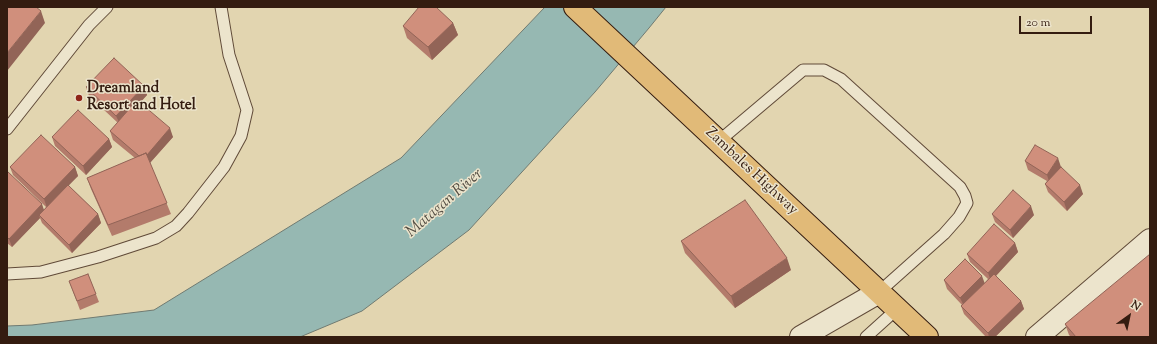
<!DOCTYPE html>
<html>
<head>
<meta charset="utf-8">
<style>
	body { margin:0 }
	#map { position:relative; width:1157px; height:344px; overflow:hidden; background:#e2d5b0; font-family:"Sorts Mill Goudy",serif }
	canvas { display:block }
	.frame { position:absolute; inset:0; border:8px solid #341c10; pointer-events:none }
	.north { position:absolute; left:1109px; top:296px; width:40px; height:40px; -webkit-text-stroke:3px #ece4cc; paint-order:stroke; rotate:33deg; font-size:11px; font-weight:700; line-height:16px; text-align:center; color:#341c10 }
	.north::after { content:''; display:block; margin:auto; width:14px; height:18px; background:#341c10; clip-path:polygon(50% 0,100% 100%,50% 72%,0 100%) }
	.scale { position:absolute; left:1019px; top:16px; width:73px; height:18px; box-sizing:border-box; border:2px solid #341c10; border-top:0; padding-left:5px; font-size:12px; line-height:14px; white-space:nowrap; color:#341c10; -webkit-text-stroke:3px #ece4cc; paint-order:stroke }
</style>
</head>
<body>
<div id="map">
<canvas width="1157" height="344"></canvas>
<div class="frame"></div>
<div class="north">N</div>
<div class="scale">20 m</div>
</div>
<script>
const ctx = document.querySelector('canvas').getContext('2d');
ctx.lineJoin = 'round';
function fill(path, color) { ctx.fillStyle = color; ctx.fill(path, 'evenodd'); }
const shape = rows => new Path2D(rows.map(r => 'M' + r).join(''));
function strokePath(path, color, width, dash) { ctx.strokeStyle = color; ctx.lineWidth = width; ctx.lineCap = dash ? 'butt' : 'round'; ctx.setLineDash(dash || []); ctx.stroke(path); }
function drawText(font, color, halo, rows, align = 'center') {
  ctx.font = font + ' "Sorts Mill Goudy",serif'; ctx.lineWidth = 3; ctx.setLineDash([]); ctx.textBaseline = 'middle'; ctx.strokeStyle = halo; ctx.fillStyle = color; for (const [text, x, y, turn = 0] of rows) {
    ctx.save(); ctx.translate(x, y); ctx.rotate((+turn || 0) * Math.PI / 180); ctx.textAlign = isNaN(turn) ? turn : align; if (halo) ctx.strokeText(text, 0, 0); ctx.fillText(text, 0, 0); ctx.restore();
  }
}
const water = shape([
	[545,7,666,7,649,28,595,92,469,230,362,311,300,337,7,337,7,326,32,325,154,310,401,158,545,7]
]);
const lane = shape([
	[7,129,89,25,107,7],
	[719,141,803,70,824,70,841,79,960,187,965,196,967,203,959,217,944,234,879,292],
	[7,274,41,272,98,257,156,238,176,226,188,213,224,167,241,136,247,110,229,55,221,7],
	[866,337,897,309]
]);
const street = shape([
	[801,337,879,292],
	[1037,337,1150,240]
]);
const primary = shape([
	[575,7,927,337]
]);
const wall = shape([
	[453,23,458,35,432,60,407,38,403,26],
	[144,86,147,95,140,103,173,137,150,163,171,214,112,236,91,189,87,178,135,158,113,140,110,131,118,123,89,96,86,87],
	[52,137,109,139,112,147,86,175,55,146],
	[1025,161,1061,167,1083,194,1067,211,1048,192,1045,184,1047,181,1028,170],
	[10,167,75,167,78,176,68,185,98,214,101,223,72,253,42,223,40,218,12,247,7,243,7,171,44,210,46,207,13,175],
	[992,214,1034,215,1013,238,995,222],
	[681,241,791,270,735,308,685,253],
	[1015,243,1018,252,996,276,1021,301,1024,309,995,337,986,337,964,314,961,306,962,305,947,289,944,280,985,283,988,279,970,262,967,254],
	[88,274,99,302,80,310,69,281],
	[1065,324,1150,337,1071,337,1069,335]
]);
const shadedWall = shape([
	[41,11,45,23,7,71,7,53],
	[453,23,458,35,432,60,428,47],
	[144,86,147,95,120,124,116,116],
	[170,128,173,137,148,165,145,157],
	[109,139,112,147,86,175,83,166],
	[1058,158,1061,167,1050,184,1047,175],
	[75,167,78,176,47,208,44,199],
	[1080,185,1083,194,1067,211,1064,202],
	[42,204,45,213,39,215,40,218,12,247,9,239],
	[1031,206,1034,215,1013,238,1010,230],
	[98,214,101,223,72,253,69,245],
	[1015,243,1018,252,991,281,988,273],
	[787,258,791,270,735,308,731,296],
	[982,276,985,284,964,306,960,298],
	[1021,301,1024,309,995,337,989,337,988,333]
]);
const building = shape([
	[7,7,36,7,41,11,7,53,7,7],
	[419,7,436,7,453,23,428,47,403,26,419,7],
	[114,58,144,86,116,116,86,87,114,58],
	[137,100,170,128,147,155,146,153,139,156,110,131,137,100],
	[78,110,109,139,83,166,52,137,78,110],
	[41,135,75,167,44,199,10,167,41,135],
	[1035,145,1058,158,1047,175,1025,161,1035,145],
	[146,153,167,203,108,225,87,178,146,153],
	[1061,167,1080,185,1064,202,1045,184,1061,167],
	[7,171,42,204,9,239,7,237,7,171],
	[68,185,98,214,69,245,39,215,68,185],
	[1013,190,1031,206,1010,230,992,214,1013,190],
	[745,200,787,258,731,296,681,241,745,200],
	[994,224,1015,243,988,273,967,254,994,224],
	[1150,254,1150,337,1076,337,1065,324,1150,254],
	[965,259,982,276,960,298,944,280,965,259],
	[88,274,96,294,77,301,69,281,88,274],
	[994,274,1021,301,988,333,961,306,994,274]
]);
const markers = [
	[79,98,4,"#8f2418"]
];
const poiNames = [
	["Dreamland",87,89],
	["Resort and Hotel",87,106]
];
const streetNames = [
	["Zambales Highway",751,172,43]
];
const waterNames = [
	["Matagan River",445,204,-41]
];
fill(water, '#96b8b2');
strokePath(water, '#6f7a71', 1);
strokePath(lane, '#604a38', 13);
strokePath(street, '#604a38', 24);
strokePath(primary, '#341c10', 24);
strokePath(lane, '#ece4cc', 11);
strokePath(street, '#ece4cc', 22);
strokePath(primary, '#e1ba78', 22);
fill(wall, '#b37b6b');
fill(shadedWall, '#926457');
fill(building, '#d08f7c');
strokePath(building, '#926457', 1);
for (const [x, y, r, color] of markers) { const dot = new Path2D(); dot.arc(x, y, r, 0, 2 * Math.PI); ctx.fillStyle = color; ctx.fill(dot); strokePath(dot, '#ece4cc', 1.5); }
drawText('bold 15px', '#341c10', '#ece4cc', poiNames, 'left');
drawText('15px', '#341c10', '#ece4cc', streetNames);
drawText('italic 16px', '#514b41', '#ece4cc', waterNames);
</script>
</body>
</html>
